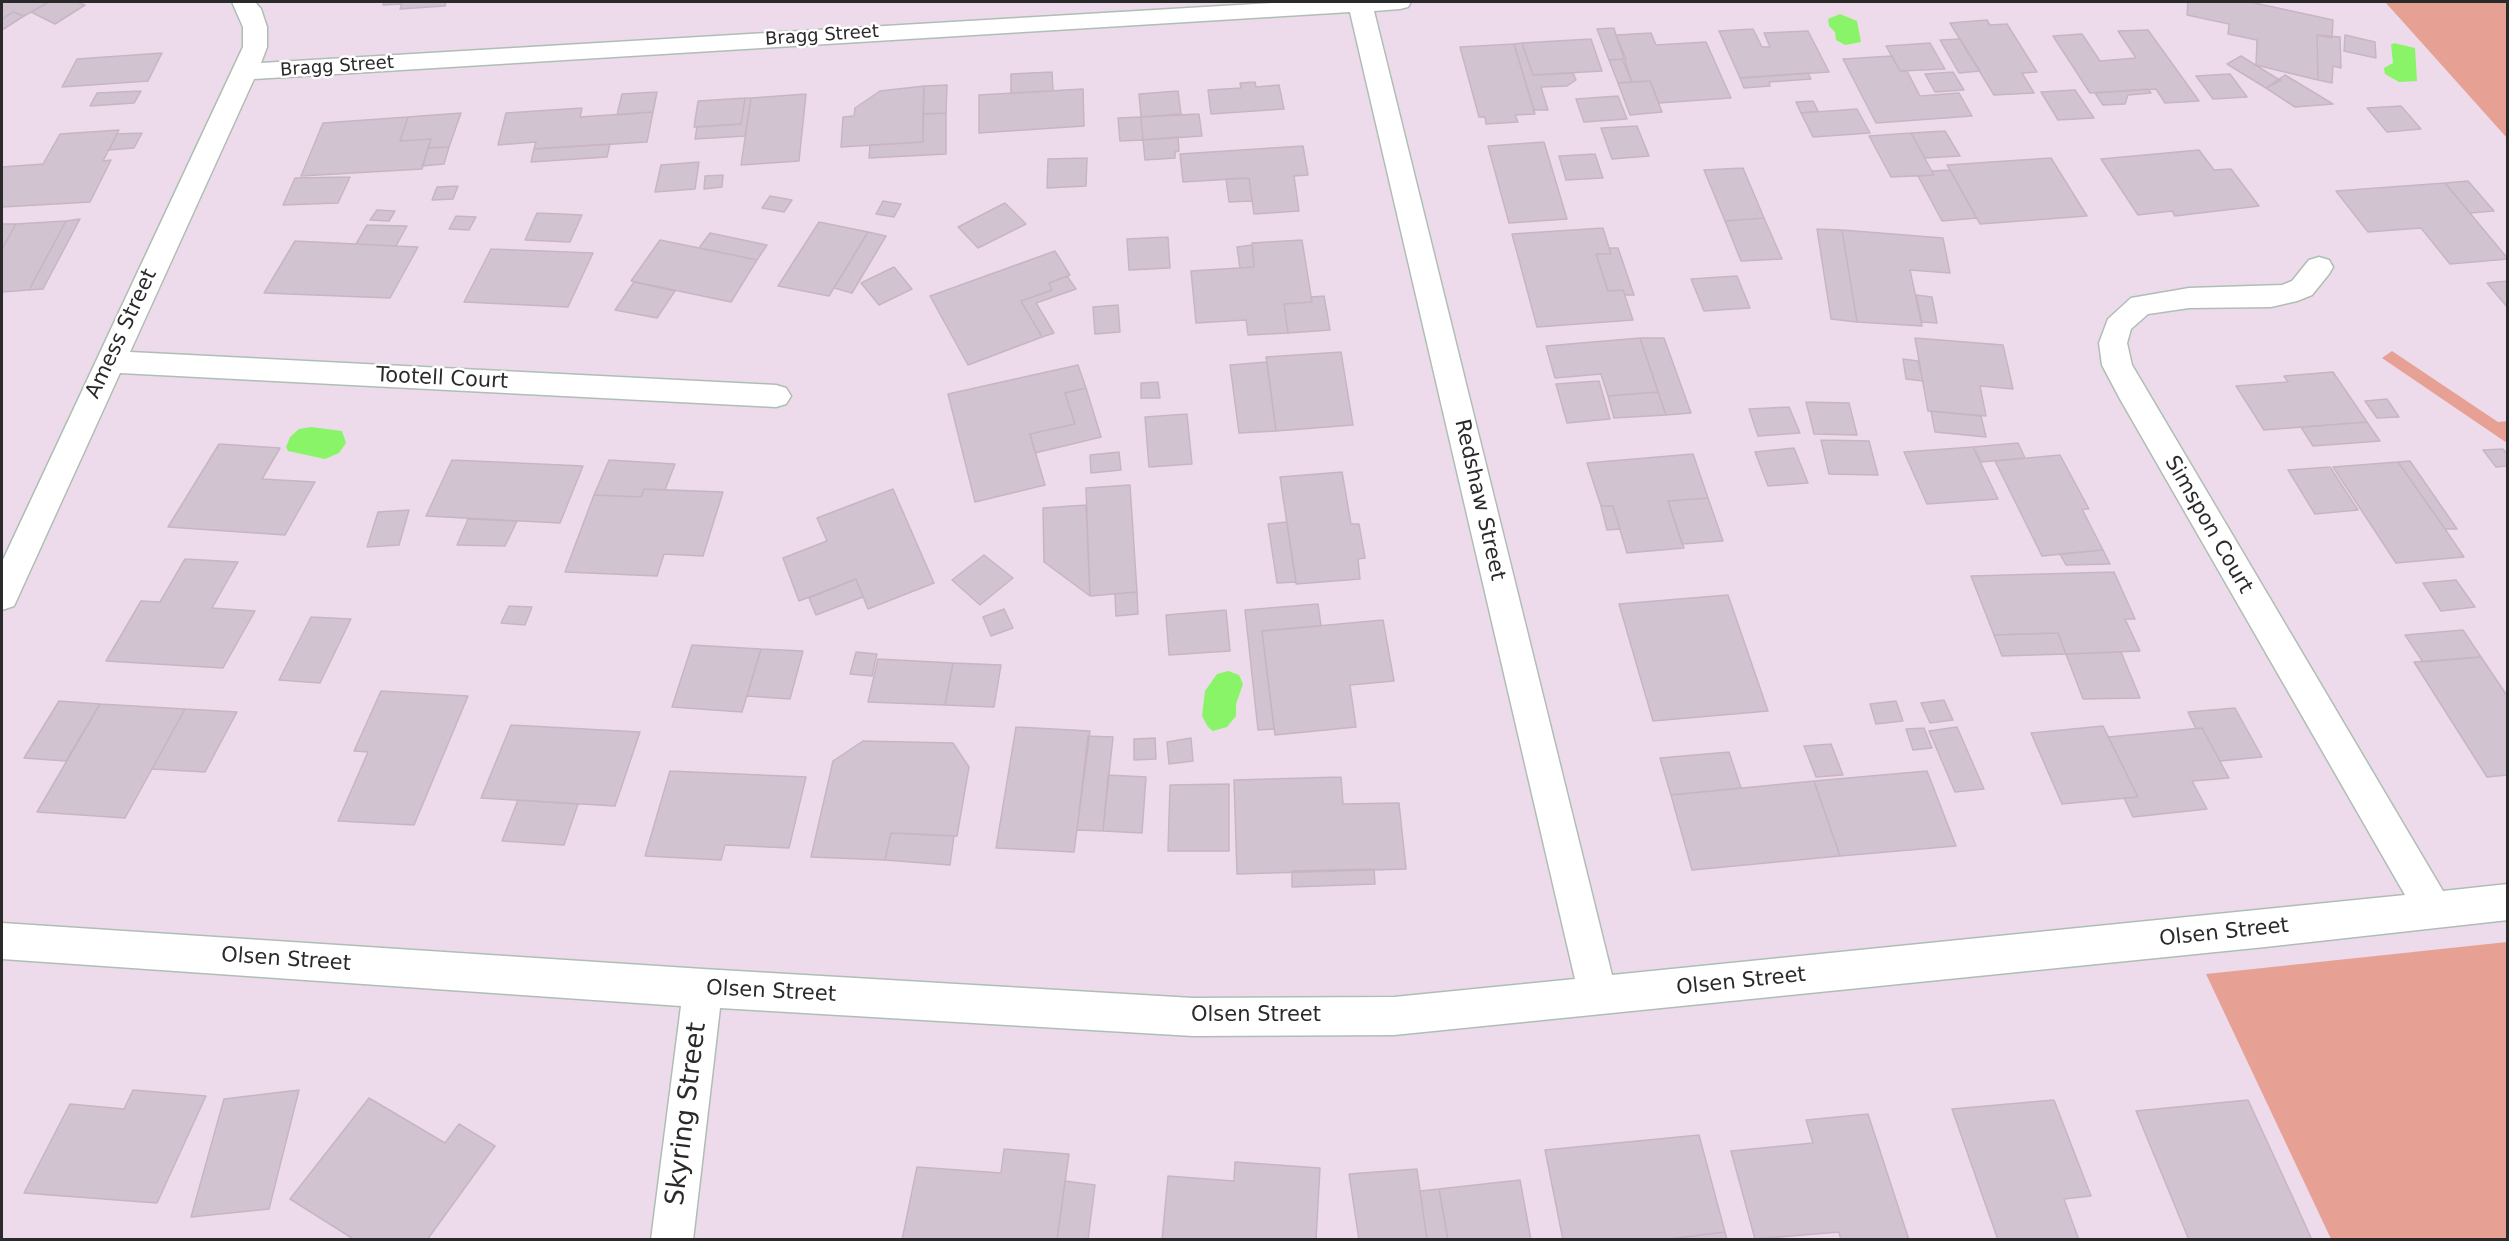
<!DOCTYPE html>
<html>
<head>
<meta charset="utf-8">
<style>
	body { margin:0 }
	#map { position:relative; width:2509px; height:1241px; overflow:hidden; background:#eddbeb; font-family:"DejaVu Sans",sans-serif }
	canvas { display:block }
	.frame { position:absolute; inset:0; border:3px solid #2a2a2a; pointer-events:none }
</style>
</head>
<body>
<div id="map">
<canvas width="2509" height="1241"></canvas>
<div class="frame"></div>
</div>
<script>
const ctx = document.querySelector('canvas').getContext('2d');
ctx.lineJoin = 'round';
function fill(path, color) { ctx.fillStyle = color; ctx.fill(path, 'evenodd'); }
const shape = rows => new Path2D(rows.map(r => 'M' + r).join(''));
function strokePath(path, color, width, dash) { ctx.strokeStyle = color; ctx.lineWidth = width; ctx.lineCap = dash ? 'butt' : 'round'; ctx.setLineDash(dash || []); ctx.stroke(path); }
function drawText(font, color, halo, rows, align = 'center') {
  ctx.font = font + ' "DejaVu Sans",sans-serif'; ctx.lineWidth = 5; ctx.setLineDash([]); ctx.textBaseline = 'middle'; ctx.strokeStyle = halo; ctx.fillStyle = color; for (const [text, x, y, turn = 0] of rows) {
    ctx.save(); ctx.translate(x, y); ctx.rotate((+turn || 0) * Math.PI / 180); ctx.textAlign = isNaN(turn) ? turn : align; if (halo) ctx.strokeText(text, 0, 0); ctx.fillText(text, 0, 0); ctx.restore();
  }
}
const green = shape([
	[2385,2,2507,2,2507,138,2404,23],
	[2392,351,2498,422,2507,421,2507,443,2382,358],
	[2507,942,2507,1239,2331,1239,2206,974]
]);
const water = shape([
	[1840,14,1857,21,1861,42,1845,45,1836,40,1835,32,1829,26,1828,19],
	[2394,43,2415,48,2417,81,2399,82,2385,74,2384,68,2393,63,2391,45],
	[311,427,342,431,346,443,339,453,325,459,288,451,286,447,290,437,299,429],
	[1228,671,1239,675,1243,684,1236,704,1236,716,1227,727,1213,731,1208,727,1202,716,1205,691,1217,674]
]);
const building = shape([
	[2,2,49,2,24,16,13,12,2,19,2,2],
	[49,2,77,2,85,5,55,24,31,12,49,2],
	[384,2,458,2,446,2,445,6,400,9,402,4,383,5,384,2],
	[2188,2,2250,2,2333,20,2332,38,2317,35,2318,80,2256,65,2257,40,2228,34,2229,24,2187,15,2188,2],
	[13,12,24,16,2,30,2,19,13,12],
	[1987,20,1990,25,2007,24,2037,72,2022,73,2034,93,1994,95,1950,23,1987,20],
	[1614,28,1616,35,1626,59,1609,60,1597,29,1614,28],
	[1753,29,1762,47,1770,47,1764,33,1808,31,1829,72,1740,78,1719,31,1753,29],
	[2148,30,2199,101,2165,103,2156,89,2090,93,2053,36,2082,34,2100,61,2136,58,2118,31,2148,30],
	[1651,33,1656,45,1706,42,1731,98,1659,103,1650,81,1632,82,1616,35,1651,33],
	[2317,35,2340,37,2341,68,2333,66,2332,83,2318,80,2317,35],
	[2345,35,2375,42,2376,58,2344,51,2345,35],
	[1591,39,1602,71,1533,75,1522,43,1591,39],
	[1960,39,1980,71,1959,73,1940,40,1960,39],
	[1522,43,1533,75,1573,73,1576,80,1567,86,1541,87,1548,110,1534,110,1514,44,1522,43],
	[1930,43,1945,69,1900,71,1886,46,1930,43],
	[1514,44,1535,114,1515,115,1518,122,1486,124,1485,117,1479,117,1460,47,1514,44],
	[162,53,148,81,62,87,77,59,162,53],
	[1892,56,1900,71,1907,71,1920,96,1959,93,1972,116,1876,123,1843,59,1892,56],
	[2241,56,2278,79,2281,80,2266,88,2227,64,2241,56],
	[1622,59,1632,82,1618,83,1609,60,1622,59],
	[1052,72,1053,91,1011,93,1011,74,1052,72],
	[1953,72,1964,90,1935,92,1925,74,1953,72],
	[1808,73,1811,79,1769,82,1770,86,1744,88,1740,78,1808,73],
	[2230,74,2247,97,2213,99,2196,76,2230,74],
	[2285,75,2333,104,2295,107,2266,88,2285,75],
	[1650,81,1662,112,1630,115,1618,83,1650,81],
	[1255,82,1256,87,1279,85,1284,109,1211,114,1208,90,1241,88,1240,83,1255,82],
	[947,85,946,113,923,114,924,86,947,85],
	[924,86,923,142,841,147,843,117,854,116,855,108,880,91,924,86],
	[1083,89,1084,126,979,133,979,95,1083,89],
	[2148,89,2151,93,2128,95,2125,104,2103,105,2095,93,2148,89],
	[2075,90,2094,118,2058,120,2041,92,2075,90],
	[141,91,134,103,90,106,97,93,141,91],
	[1178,91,1181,114,1141,117,1139,94,1178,91],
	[657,92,653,112,617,115,622,94,657,92],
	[806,94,799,161,741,165,751,98,806,94],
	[1618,96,1627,119,1584,122,1576,99,1618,96],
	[745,98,741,124,694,127,698,101,745,98],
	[745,98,751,98,745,136,695,139,697,127,741,124,745,98],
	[1813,101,1818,111,1801,113,1796,102,1813,101],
	[2401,106,2421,129,2387,132,2367,108,2401,106],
	[582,108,580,117,653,112,647,142,534,149,536,142,498,145,506,113,582,108],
	[1857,109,1870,133,1813,137,1801,113,1857,109],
	[461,113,449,147,428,148,431,139,400,141,408,117,461,113],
	[946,113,946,154,869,158,870,145,923,142,923,114,946,113],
	[1199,114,1202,136,1143,140,1141,117,1199,114],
	[408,117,400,141,431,139,422,169,301,176,323,123,408,117],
	[1141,117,1143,140,1120,141,1118,118,1141,117],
	[1637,126,1649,156,1612,159,1601,128,1637,126],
	[119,130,103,161,111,160,90,202,2,207,2,167,43,164,60,134,119,130],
	[1945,131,1960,156,1925,158,1911,133,1945,131],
	[142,133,134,148,109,150,117,134,142,133],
	[1911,133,1934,175,1891,177,1869,136,1911,133],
	[1178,137,1179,151,1175,152,1175,158,1145,160,1143,140,1178,137],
	[1544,142,1567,219,1509,223,1488,146,1544,142],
	[610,144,607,157,531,162,534,149,610,144],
	[1303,146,1308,175,1294,176,1299,211,1254,214,1249,178,1183,182,1180,154,1303,146],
	[449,147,444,164,422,166,428,148,449,147],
	[2199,150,2214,170,2231,169,2259,206,2175,216,2172,211,2138,215,2101,159,2199,150],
	[1595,154,1603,178,1566,180,1559,156,1595,154],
	[1087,158,1086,186,1047,188,1048,159,1087,158],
	[2051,158,2087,216,1980,224,1947,165,2051,158],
	[699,162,695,189,655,192,661,165,699,162],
	[1743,168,1764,218,1725,221,1704,170,1743,168],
	[1950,170,1977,218,1942,221,1918,176,1934,175,1932,171,1950,170],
	[723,175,722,187,704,189,705,176,723,175],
	[350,177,338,203,283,205,295,178,350,177],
	[1249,178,1252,201,1229,202,1226,179,1249,178],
	[2468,181,2494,211,2470,213,2445,183,2468,181],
	[2445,183,2508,259,2450,264,2421,228,2368,232,2336,191,2445,183],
	[458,186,453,199,432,200,437,187,458,186],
	[770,196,792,200,784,212,762,208,770,196],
	[883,201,901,204,894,217,876,214,883,201],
	[1005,203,1026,224,978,248,958,227,1005,203],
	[377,210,395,211,389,221,370,220,377,210],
	[537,213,582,215,570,242,525,240,537,213],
	[456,216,476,217,469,230,449,229,456,216],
	[1764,218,1782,259,1741,261,1725,221,1764,218],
	[80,219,43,289,29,290,66,221,80,219],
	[66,221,29,290,2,292,2,249,16,224,66,221],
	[819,222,868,232,829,296,778,286,819,222],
	[2,224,16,224,2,249,2,224],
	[367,225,407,226,396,246,356,244,367,225],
	[1603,228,1611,254,1596,254,1608,291,1623,290,1633,320,1537,327,1512,234,1603,228],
	[1817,229,1842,230,1857,322,1831,319,1817,229],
	[1842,230,1943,238,1950,273,1910,270,1922,326,1857,322,1842,230],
	[868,232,886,236,852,293,834,288,868,232],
	[710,233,767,245,757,260,699,248,710,233],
	[1168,237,1170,268,1129,270,1127,239,1168,237],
	[660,240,699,248,757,260,731,302,631,281,660,240],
	[1302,240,1312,302,1284,304,1288,333,1248,335,1246,320,1196,323,1191,271,1254,267,1252,243,1302,240],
	[295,241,396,246,418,247,390,298,264,293,295,241],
	[1252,245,1254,267,1240,268,1237,247,1252,245],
	[1609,248,1618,248,1634,295,1625,295,1623,290,1608,291,1596,254,1611,254,1609,248],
	[491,249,593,253,568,307,464,302,491,249],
	[1055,251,1070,275,1049,283,1052,290,1021,301,1042,337,968,365,930,296,1055,251],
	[894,267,912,289,879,305,861,283,894,267],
	[1067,276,1076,289,1036,303,1054,333,1042,337,1021,301,1052,290,1049,283,1067,276],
	[1737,276,1750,308,1704,311,1691,279,1737,276],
	[2508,281,2508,308,2487,283,2508,281],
	[634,282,675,291,657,318,615,310,634,282],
	[1916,295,1932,297,1937,323,1922,322,1916,295],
	[1324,296,1330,330,1288,333,1284,304,1312,302,1311,297,1324,296],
	[1118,305,1120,332,1095,334,1093,307,1118,305],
	[1640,338,1658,392,1608,396,1601,374,1555,378,1546,346,1640,338],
	[1640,338,1664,338,1691,413,1666,415,1640,338],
	[1915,338,2003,345,2013,389,1980,386,1986,416,1928,411,1915,338],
	[1341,352,1353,425,1276,431,1266,357,1341,352],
	[1903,359,1918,361,1923,381,1906,379,1903,359],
	[1267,362,1276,431,1239,433,1230,365,1267,362],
	[1078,365,1086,388,1065,393,1075,424,1030,434,1045,485,975,502,948,394,1078,365],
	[2333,372,2367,422,2264,430,2236,386,2288,382,2284,376,2333,372],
	[1599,381,1610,419,1567,423,1556,384,1599,381],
	[1158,382,1160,398,1141,398,1141,383,1158,382],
	[1086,388,1101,437,1035,453,1030,434,1075,424,1065,393,1086,388],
	[1658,392,1666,415,1614,418,1608,396,1658,392],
	[2387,399,2399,417,2377,418,2365,401,2387,399],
	[1806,402,1849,403,1857,435,1814,434,1806,402],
	[1789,407,1800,433,1758,436,1749,409,1789,407],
	[1931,411,1981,416,1986,437,1935,432,1931,411],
	[1187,414,1192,464,1149,467,1145,417,1187,414],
	[2367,422,2380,441,2313,446,2301,427,2367,422],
	[1821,440,1869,441,1878,475,1829,474,1821,440],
	[2018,443,2025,458,1981,462,1973,447,2018,443],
	[219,444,280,448,262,479,315,482,285,535,168,527,219,444],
	[1973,447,1998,499,1927,504,1904,452,1973,447],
	[1794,448,1808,483,1768,486,1755,452,1794,448],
	[2503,449,2508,455,2508,466,2496,467,2483,450,2503,449],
	[1119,452,1121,470,1091,473,1090,455,1119,452],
	[1693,454,1708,498,1668,501,1684,548,1627,553,1613,506,1601,506,1587,463,1693,454],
	[2060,455,2089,509,2082,509,2103,550,2042,556,1995,461,2060,455],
	[452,460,583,466,560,523,426,516,452,460],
	[609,460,675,464,665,490,644,489,641,497,594,495,609,460],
	[2410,461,2457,529,2445,529,2398,462,2410,461],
	[2398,462,2445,529,2464,557,2396,563,2333,467,2398,462],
	[2330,467,2358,510,2315,514,2288,470,2330,467],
	[1342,472,1351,524,1359,524,1365,558,1358,559,1360,579,1296,584,1280,477,1342,472],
	[1130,485,1137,592,1090,596,1086,488,1130,485],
	[644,489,723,492,703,556,664,554,657,576,565,572,594,495,641,497,644,489],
	[893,489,934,583,868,609,856,579,799,601,783,558,827,541,817,518,893,489],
	[1708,498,1723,541,1682,544,1668,501,1708,498],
	[1086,505,1090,596,1044,562,1043,508,1086,505],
	[1601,506,1613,506,1620,529,1607,530,1601,506],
	[409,510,399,545,367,547,378,512,409,510],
	[468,519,517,521,505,546,457,545,468,519],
	[1287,522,1296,582,1277,583,1268,524,1287,522],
	[2103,550,2110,564,2066,565,2060,554,2103,550],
	[984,555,1013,578,980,605,952,580,984,555],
	[185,559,238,562,212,608,255,611,223,668,106,661,141,601,160,602,185,559],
	[2114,572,2135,619,2125,619,2140,651,2066,654,2058,633,1994,635,1971,576,2114,572],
	[856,579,863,597,816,615,809,598,856,579],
	[2456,580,2475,607,2441,611,2423,583,2456,580],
	[1137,592,1138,614,1116,616,1115,594,1137,592],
	[1728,595,1768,711,1653,721,1619,604,1728,595],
	[1318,604,1321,626,1262,631,1274,729,1258,730,1245,610,1318,604],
	[509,606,532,607,525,625,501,623,509,606],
	[1004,609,1013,628,991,636,983,617,1004,609],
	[1226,610,1230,651,1169,655,1166,615,1226,610],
	[311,617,351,619,320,683,279,680,311,617],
	[1383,620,1394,681,1350,685,1356,727,1275,735,1262,631,1383,620],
	[2463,630,2481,657,2423,662,2405,635,2463,630],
	[2058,633,2066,654,2002,656,1994,635,2058,633],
	[692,645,761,649,742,712,672,707,692,645],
	[761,649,803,651,790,699,747,696,761,649],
	[856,652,877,654,872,676,850,674,856,652],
	[2121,652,2140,698,2083,699,2066,654,2121,652],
	[2481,657,2508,697,2508,775,2487,777,2414,662,2481,657],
	[878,659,953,663,945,705,868,702,878,659],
	[953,663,1001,665,994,707,945,705,953,663],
	[381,691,468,696,414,825,338,821,368,752,354,751,381,691],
	[1944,700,1953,720,1930,723,1921,703,1944,700],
	[59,701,100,704,66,761,24,758,59,701],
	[1896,701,1903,721,1876,724,1870,704,1896,701],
	[100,704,185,709,125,818,37,812,100,704],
	[2235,708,2262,757,2220,761,2202,728,2196,729,2188,712,2235,708],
	[185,709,237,712,205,772,152,769,185,709],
	[511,725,640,732,615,806,481,798,511,725],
	[2103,726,2138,797,2062,804,2031,733,2103,726],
	[1016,727,1090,731,1074,852,996,848,1016,727],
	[1957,727,1984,789,1955,792,1929,731,1957,727],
	[1924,728,1932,748,1913,750,1906,729,1924,728],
	[2202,728,2229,778,2192,781,2207,809,2133,817,2124,798,2138,797,2108,737,2202,728],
	[1088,736,1113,737,1103,831,1077,830,1088,736],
	[1155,738,1156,759,1134,760,1134,739,1155,738],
	[1191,738,1193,761,1169,764,1167,742,1191,738],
	[863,741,953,743,969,767,957,836,891,833,885,860,811,857,833,761,863,741],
	[1831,744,1843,775,1816,777,1804,746,1831,744],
	[1729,752,1741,788,1671,795,1660,758,1729,752],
	[670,771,806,777,789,848,725,845,721,860,645,856,670,771],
	[1927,771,1956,846,1840,856,1814,781,1927,771],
	[1108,775,1146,777,1142,833,1103,831,1108,775],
	[1341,777,1343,804,1399,803,1406,869,1237,874,1234,780,1341,777],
	[1814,781,1840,856,1692,870,1671,795,1814,781],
	[1229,784,1229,851,1168,851,1170,785,1229,784],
	[518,800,578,804,564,845,502,841,518,800],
	[891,833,954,836,950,865,885,860,891,833],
	[1374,869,1375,884,1292,887,1292,871,1374,869],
	[133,1090,206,1096,157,1203,24,1193,70,1104,124,1109,133,1090],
	[299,1090,269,1209,191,1217,224,1099,299,1090],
	[369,1098,445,1143,459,1124,495,1146,427,1240,355,1240,290,1199,369,1098],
	[2054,1100,2091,1196,2064,1199,2079,1240,1998,1240,1952,1109,2054,1100],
	[2248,1100,2294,1200,2312,1240,2189,1240,2136,1111,2248,1100],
	[1868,1114,1909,1240,1841,1240,1839,1232,1755,1239,1731,1151,1813,1143,1806,1120,1868,1114],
	[1699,1135,1725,1232,1661,1240,1563,1240,1545,1150,1699,1135],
	[1004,1149,1069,1154,1057,1240,902,1240,917,1167,1001,1173,1004,1149],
	[1235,1162,1320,1168,1316,1240,1162,1240,1168,1176,1234,1181,1235,1162],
	[1417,1169,1427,1240,1359,1240,1349,1174,1417,1169],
	[1520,1180,1531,1240,1448,1240,1439,1189,1520,1180],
	[1065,1181,1095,1185,1088,1240,1057,1240,1065,1181],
	[1439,1189,1448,1240,1427,1240,1420,1191,1439,1189],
	[1725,1232,1727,1240,1661,1240,1725,1232]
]);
const minor = shape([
	[232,2,255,2,261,9,267,27,267,47,261,63,1289,2,1411,2,1408,7,1400,9,1374,11,1612,975,2405,895,2120,399,2102,365,2099,343,2108,319,2131,298,2189,288,2282,285,2292,281,2309,260,2319,257,2329,260,2333,267,2329,274,2312,295,2297,301,2271,307,2189,308,2148,314,2131,329,2127,343,2132,365,2443,891,2508,884,2508,920,2265,947,1394,1035,1193,1036,720,1008,693,1240,651,1240,681,1006,2,959,2,923,703,969,1193,998,1394,997,1575,979,1350,12,254,79,130,352,776,385,786,388,791,396,786,404,776,407,120,373,14,606,2,610,2,562,243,47,243,27,232,2]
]);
const farStreetnames = [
	["Bragg Street",822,36,-4],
	["Bragg Street",337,67,-4]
];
const streetNames = [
	["Amess Street",122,334,-65],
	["Tootell Court",442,379,3],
	["Redshaw Street",1479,500,77],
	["Simspon Court",2208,525,60],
	["Olsen Street",2224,933,-6],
	["Olsen Street",286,960,4],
	["Olsen Street",1741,982,-6],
	["Olsen Street",771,992,3],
	["Olsen Street",1256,1016]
];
const nearStreetnames = [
	["Skyring Street",687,1114,-83]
];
fill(green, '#e6a194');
fill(water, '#89f468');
fill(building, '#d2c3d0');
strokePath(building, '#c8b4c5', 1.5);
strokePath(minor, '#afbeb4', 3);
fill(minor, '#fff');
drawText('18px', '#2a2a2a', '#fff', farStreetnames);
drawText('21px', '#2a2a2a', '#fff', streetNames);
drawText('26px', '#2a2a2a', '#fff', nearStreetnames);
</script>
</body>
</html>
